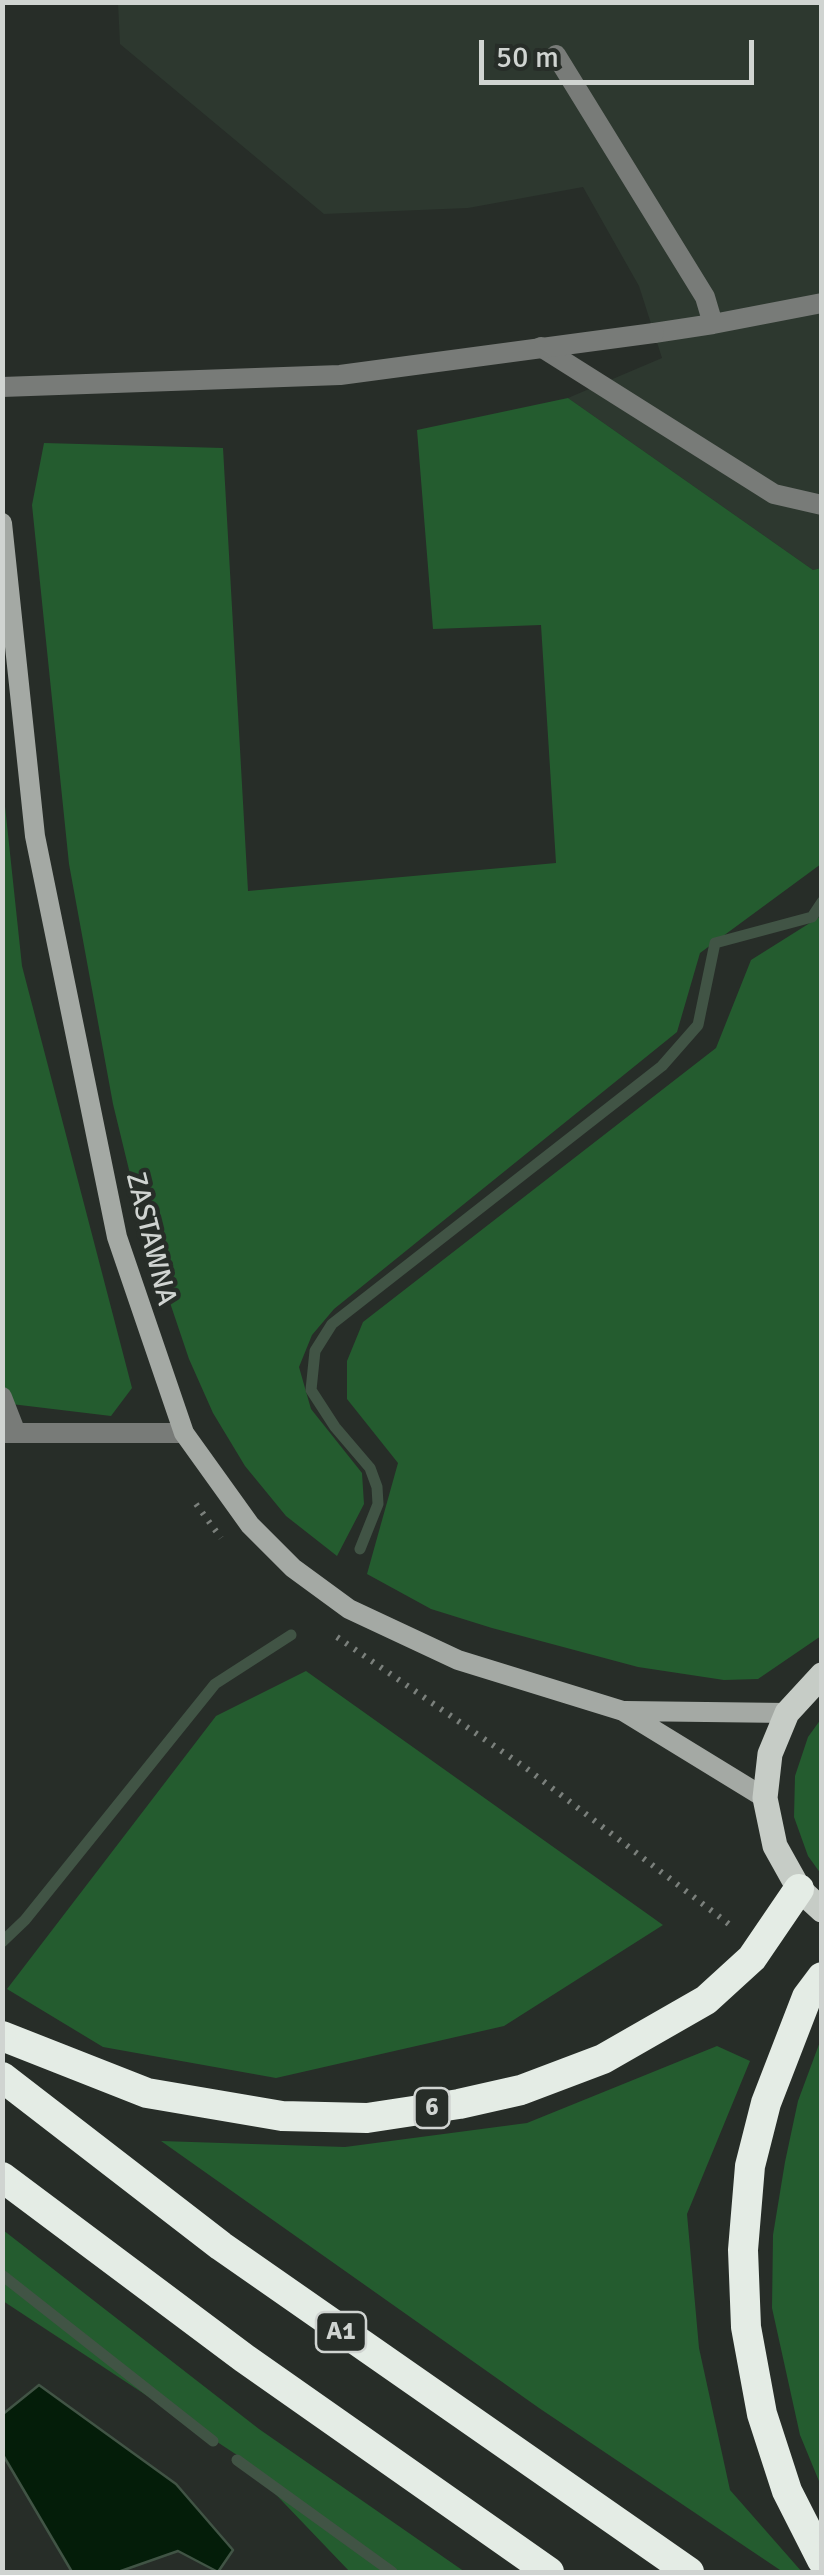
<!DOCTYPE html>
<html>
<head>
<meta charset="utf-8">
<style>
	body { margin:0 }
	#map { position:relative; width:824px; height:2575px; overflow:hidden; background:#272d28; font-family:Signika,sans-serif }
	canvas { display:block }
	.frame { position:absolute; inset:0; border:5px solid #d0d4d1; pointer-events:none }
	.scale { position:absolute; left:479px; top:40px; width:275px; height:45px; box-sizing:border-box; border:5px solid #d0d4d1; border-top:0; padding-left:12px; font-size:30px; line-height:35px; white-space:nowrap; color:#d0d4d1; -webkit-text-stroke:8px #272d28; paint-order:stroke }
</style>
</head>
<body>
<div id="map">
<canvas width="824" height="2575"></canvas>
<div class="frame"></div>
<div class="scale">50 m</div>
</div>
<script>
const ctx = document.querySelector('canvas').getContext('2d');
ctx.lineJoin = 'round';
function fill(path, color) { ctx.fillStyle = color; ctx.fill(path, 'evenodd'); }
const shape = rows => new Path2D(rows.map(r => 'M' + r).join(''));
function strokePath(path, color, width, dash) { ctx.strokeStyle = color; ctx.lineWidth = width; ctx.lineCap = dash ? 'butt' : 'round'; ctx.setLineDash(dash || []); ctx.stroke(path); }
function drawText(font, color, halo, rows, align = 'center') {
  ctx.font = font + ' Signika,sans-serif'; ctx.lineWidth = 9; ctx.setLineDash([]); ctx.textBaseline = 'middle'; ctx.strokeStyle = halo; ctx.fillStyle = color; for (const [text, x, y, turn = 0] of rows) {
    ctx.save(); ctx.translate(x, y); ctx.rotate((+turn || 0) * Math.PI / 180); ctx.textAlign = isNaN(turn) ? turn : align; if (halo) ctx.strokeText(text, 0, 0); ctx.fillText(text, 0, 0); ctx.restore();
  }
}
const built = shape([
	[118,3,821,3,821,568,813,570,568,398,662,358,639,286,583,187,468,208,324,214,120,44]
]);
const green = shape([
	[568,398,813,570,821,568,821,864,700,953,677,1032,334,1309,312,1335,299,1367,311,1409,362,1473,364,1504,337,1556,286,1516,245,1466,213,1413,189,1359,139,1211,113,1104,69,864,32,505,44,443,223,448,248,891,556,863,541,625,433,629,417,430],
	[2,778,22,966,132,1388,111,1416,3,1403],
	[821,916,821,1636,758,1679,724,1680,638,1667,492,1628,431,1609,367,1574,398,1463,347,1399,347,1361,363,1322,716,1048,751,960],
	[306,1671,663,1925,504,2026,276,2078,103,2047,7,1989,216,1716],
	[821,1719,821,1874,808,1856,794,1817,795,1776,808,1737],
	[821,2039,821,2486,800,2435,772,2308,773,2235,785,2162,798,2101],
	[717,2046,750,2061,687,2214,699,2348,730,2490,802,2572,783,2572,539,2408,161,2141,345,2147,527,2123],
	[3,2230,259,2429,465,2572,350,2572,240,2457,3,2301]
]);
const water = shape([
	[39,2385,176,2484,233,2550,218,2572,178,2551,118,2572,72,2572,3,2455,3,2414,39,2385]
]);
const stream = shape([
	[360,1549,378,1504,377,1487,370,1468,335,1427,311,1390,315,1351,332,1324,662,1066,698,1025,715,943,812,917,822,902],
	[2,1942,25,1920,215,1684,291,1635],
	[2,2275,213,2441],
	[237,2460,392,2572]
]);
const path = shape([
	[196,1504,221,1538],
	[337,1637,526,1768,734,1928]
]);
const service = shape([
	[556,55,705,297,713,324,822,303],
	[654,333,713,324],
	[541,347,774,494,822,505],
	[2,1397,16,1433],
	[2,1433,184,1433]
]);
const minor = shape([
	[2,387,340,375,654,333]
]);
const secondary = shape([
	[2,523,35,836,117,1237,184,1433,250,1525,293,1568,349,1609,458,1660,623,1711,765,1798],
	[625,1711,787,1713]
]);
const primary = shape([
	[822,1675,787,1713,770,1754,765,1798,775,1846,799,1889,822,1910]
]);
const motorway = shape([
	[822,1977,807,1997,766,2103,750,2166,743,2250,746,2327,762,2414,787,2491,822,2560],
	[2,2036,147,2093,282,2116,367,2118,459,2104,521,2090,603,2059,706,2000,752,1958,799,1889],
	[2,2077,221,2246,689,2572],
	[2,2177,244,2358,549,2572]
]);
const shields = [
	[432,2108,35],
	[341,2332,50]
];
const shieldNames = [
	["6",432,2108],
	["A1",341,2332]
];
const streetNames = [
	["ZASTAWNA",150,1239,76]
];
fill(built, '#2d382f');
fill(green, '#245c2f');
fill(water, '#041d09');
strokePath(water, '#415445', 2.5);
strokePath(stream, '#415445', 11);
strokePath(path, '#7b807c', 6, [2.5, 8]);
strokePath(service, '#787b78', 20);
strokePath(minor, '#787b78', 20);
strokePath(secondary, '#a4a9a4', 20);
strokePath(primary, '#c6ccc6', 25);
strokePath(motorway, '#e4ece5', 30);
for (const [x, y, w] of shields) { const box = new Path2D(); box.roundRect(x - w / 2, y - 20, w, 40, 8); ctx.fillStyle = '#272d28'; ctx.fill(box); strokePath(box, '#d0d4d1', 2.5); }
drawText('bold 25px', '#d0d4d1', null, shieldNames);
drawText('28px', '#d0d4d1', '#272d28', streetNames);
</script>
</body>
</html>
